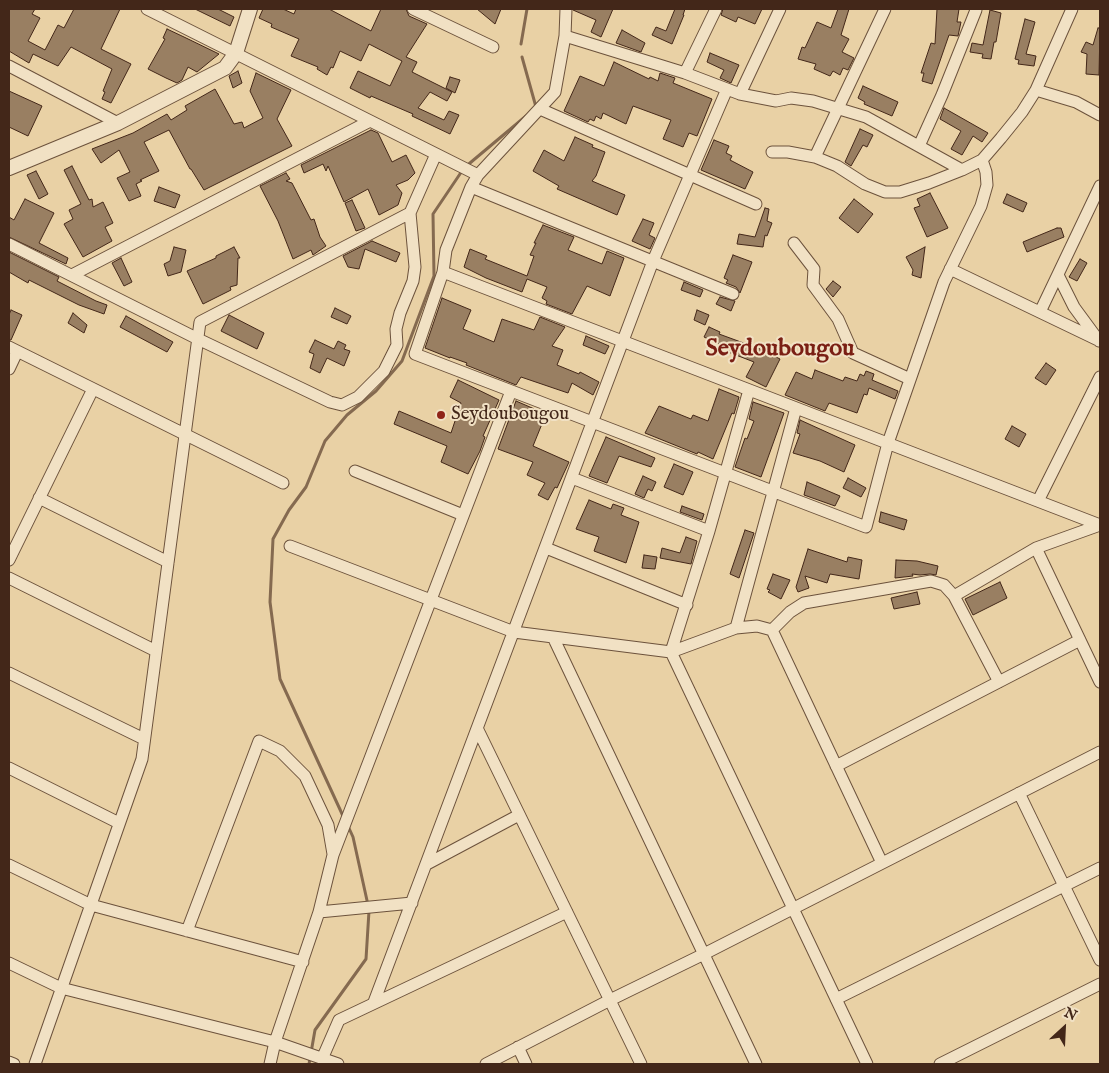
<!DOCTYPE html>
<html>
<head>
<meta charset="utf-8">
<style>
	body { margin:0 }
	#map { position:relative; width:1109px; height:1073px; overflow:hidden; background:#e9d1a5; font-family:"IM FELL English",serif }
	canvas { display:block }
	.frame { position:absolute; inset:0; border:10px solid #432719; pointer-events:none }
	.north { position:absolute; left:1039px; top:1003px; width:50px; height:50px; -webkit-text-stroke:4px #f1e1c4; paint-order:stroke; rotate:25deg; font-size:14px; font-weight:700; line-height:20px; text-align:center; color:#432719 }
	.north::after { content:''; display:block; margin:auto; width:18px; height:22px; background:#432719; clip-path:polygon(50% 0,100% 100%,50% 72%,0 100%) }
</style>
</head>
<body>
<div id="map">
<canvas width="1109" height="1073"></canvas>
<div class="frame"></div>
<div class="north">N</div>
</div>
<script>
const ctx = document.querySelector('canvas').getContext('2d');
ctx.lineJoin = 'round';
const shape = rows => new Path2D(rows.map(r => 'M' + r).join(''));
function strokePath(path, color, width, dash) { ctx.strokeStyle = color; ctx.lineWidth = width; ctx.lineCap = dash ? 'butt' : 'round'; ctx.setLineDash(dash || []); ctx.stroke(path); }
function fill(path, color) { ctx.fillStyle = color; ctx.fill(path, 'evenodd'); }
function drawText(font, color, halo, rows, align = 'center') {
  ctx.font = font + ' "IM FELL English",serif'; ctx.lineWidth = 4; ctx.setLineDash([]); ctx.textBaseline = 'middle'; ctx.strokeStyle = halo; ctx.fillStyle = color; for (const [text, x, y, turn = 0] of rows) {
    ctx.save(); ctx.translate(x, y); ctx.rotate((+turn || 0) * Math.PI / 180); ctx.textAlign = isNaN(turn) ? turn : align; if (halo) ctx.strokeText(text, 0, 0); ctx.fillText(text, 0, 0); ctx.restore();
  }
}
const stream = shape([
	[521,44,527,9],
	[522,57,536,107],
	[343,816,280,679,270,602,273,539,289,510,306,487,325,441,347,415,376,391,402,361,434,276,433,214,464,168,526,116],
	[348,826,353,837,368,905],
	[309,1064,315,1030,366,959,369,911]
]);
const building = shape([
	[9,9,35,9,32,14,40,18,28,41,45,50,58,25,64,28,74,9,120,9,101,49,131,64,111,103,102,99,105,92,103,91,112,69,71,47,58,66,33,54,29,63,9,51,9,9],
	[195,9,218,9,234,17,230,26,195,9],
	[263,9,283,9,294,14,296,9,329,9,371,31,381,9,406,9,409,16,427,24,406,57,417,62,412,72,452,92,447,101,430,92,418,108,444,120,449,111,459,115,450,134,412,116,413,114,371,96,370,98,350,88,358,71,390,86,402,61,369,44,361,61,340,51,333,68,331,67,327,75,317,69,318,67,291,56,299,39,271,27,272,24,259,18,263,9],
	[477,9,501,9,495,24,477,9],
	[573,9,613,9,601,37,591,32,596,20,573,10,573,9],
	[675,9,685,9,683,15,684,15,672,44,652,35,656,27,666,31,675,9],
	[723,9,762,9,755,24,738,17,736,22,721,15,723,9],
	[838,9,849,9,841,35,849,39,842,52,854,58,848,70,843,68,840,75,833,71,830,76,814,69,816,64,798,59,802,47,805,48,817,22,831,28,838,9],
	[937,9,959,9,957,22,961,22,958,36,949,35,932,84,922,81,924,73,921,73,931,43,935,44,937,9],
	[990,10,1001,13,996,42,994,42,991,59,982,58,983,54,970,52,972,43,983,45,990,10],
	[1025,19,1035,22,1026,54,1036,56,1034,66,1018,64,1019,60,1015,59,1025,19],
	[1098,28,1100,28,1099,75,1086,74,1087,54,1081,52,1086,42,1093,45,1098,28],
	[167,29,184,37,219,54,197,72,188,67,182,80,177,83,166,78,148,69,165,39,163,38,167,29],
	[622,30,645,43,641,52,616,43,622,30],
	[710,53,739,65,731,83,720,78,724,70,707,62,710,53],
	[614,62,649,79,650,77,658,81,660,73,675,78,673,83,712,99,697,136,689,133,683,147,663,139,671,120,633,106,626,124,603,113,601,119,596,116,594,121,590,119,588,122,564,111,580,76,604,86,614,62],
	[238,71,242,83,233,88,229,76,238,71],
	[256,73,291,90,277,119,292,146,204,190,191,169,190,169,169,130,144,142,159,171,140,180,142,181,136,184,141,196,129,201,117,178,130,172,119,150,101,163,92,149,133,133,167,114,171,120,187,110,185,106,215,89,234,124,242,122,244,128,263,118,250,91,256,73],
	[450,77,460,80,455,93,446,88,450,77],
	[863,86,898,102,892,116,864,104,865,102,858,98,863,86],
	[9,91,42,106,28,136,9,127,9,91],
	[944,108,988,133,982,142,973,136,962,155,951,149,961,131,940,119,944,108],
	[860,129,873,135,867,147,863,145,851,166,845,162,860,129],
	[371,130,378,133,392,162,406,155,415,173,408,180,396,185,402,193,398,205,379,215,368,189,344,202,328,166,326,171,323,164,304,173,301,165,371,130],
	[575,137,593,145,592,147,605,152,596,176,592,181,625,195,617,215,557,189,559,186,533,171,544,150,564,161,575,137],
	[714,140,729,146,726,153,732,156,730,160,753,172,745,189,701,170,714,140],
	[72,166,89,200,92,199,93,207,103,202,113,223,105,227,112,241,83,257,64,224,73,219,69,210,81,204,64,170,72,166],
	[36,171,48,194,39,199,27,175,36,171],
	[286,173,290,179,286,181,292,183,311,220,314,219,320,237,326,246,313,255,311,250,293,259,278,221,260,186,286,173],
	[159,187,180,195,175,208,154,201,159,187],
	[930,193,948,228,927,237,914,208,920,206,917,199,930,193],
	[1007,194,1027,203,1023,212,1003,203,1007,194],
	[25,199,54,213,39,243,68,258,66,264,9,237,9,217,14,220,25,199],
	[854,199,873,214,858,233,839,218,854,199],
	[352,200,365,228,356,231,345,203,352,200],
	[765,208,769,209,767,221,772,223,767,236,765,235,763,247,737,244,739,234,755,237,765,208],
	[643,219,654,223,649,235,655,238,650,249,632,241,643,219],
	[543,225,574,237,568,250,602,264,607,251,624,258,610,296,587,286,572,314,546,304,547,301,542,298,547,287,527,279,522,292,486,278,464,267,470,249,487,256,485,259,527,276,534,256,530,255,536,243,534,243,543,225],
	[1057,228,1061,228,1064,237,1027,252,1023,242,1057,228],
	[372,241,400,253,396,262,365,249,359,269,348,267,343,256,372,241],
	[174,247,186,250,181,272,168,276,164,264,170,261,174,247],
	[234,247,240,258,238,258,237,285,230,287,231,290,203,304,187,271,216,258,216,256,234,247],
	[925,247,921,278,912,275,913,270,906,257,925,247],
	[9,252,59,277,57,281,96,301,107,305,104,314,79,305,29,280,28,283,9,272,9,252],
	[733,255,752,262,740,293,736,287,726,283,728,280,724,278,733,255],
	[121,258,132,282,124,286,112,263,121,258],
	[1080,259,1087,263,1077,281,1069,277,1080,259],
	[833,281,841,287,833,297,826,289,833,281],
	[684,282,703,290,700,297,681,290,684,282],
	[720,297,735,301,731,311,716,304,720,297],
	[442,298,471,310,463,329,494,342,502,319,534,330,540,317,565,327,552,346,563,350,557,365,579,374,580,372,599,382,593,395,572,383,568,393,521,377,516,385,466,365,467,363,450,357,450,358,425,348,442,298],
	[335,308,351,316,347,324,331,317,335,308],
	[11,310,22,315,11,340,9,340,9,315,11,310],
	[697,310,709,315,705,325,694,320,697,310],
	[73,313,87,325,84,333,68,323,73,313],
	[229,315,264,333,257,349,221,331,229,315],
	[126,316,173,342,167,352,120,327,126,316],
	[709,327,720,332,719,334,760,349,780,359,766,387,746,377,754,362,718,348,719,344,704,337,709,327],
	[586,336,609,346,605,354,583,345,586,336],
	[315,340,334,349,338,341,346,345,344,349,350,351,344,366,327,358,320,373,310,368,314,354,309,352,315,340],
	[1046,363,1056,370,1046,385,1035,378,1046,363],
	[815,370,843,381,845,377,857,381,860,374,864,376,866,371,874,374,872,380,898,391,895,399,869,388,867,395,864,394,857,413,829,403,825,411,785,395,796,372,812,379,815,370],
	[458,380,499,400,483,436,485,437,480,451,468,474,441,462,447,446,394,424,399,411,451,433,461,403,450,397,458,380],
	[719,389,739,397,734,414,732,413,713,459,698,452,697,454,645,433,659,406,691,419,693,415,708,421,719,389],
	[516,401,546,414,533,446,569,462,557,488,555,487,548,500,538,495,545,483,527,475,533,462,498,449,516,401],
	[753,402,784,413,761,477,735,467,745,438,747,439,754,421,749,419,753,402],
	[800,420,855,445,844,472,820,461,793,453,800,434,797,433,800,420],
	[1012,426,1026,434,1019,447,1005,439,1012,426],
	[606,437,655,458,651,467,619,456,607,483,589,476,606,437],
	[674,464,693,472,683,495,664,487,674,464],
	[643,476,656,482,652,491,648,489,644,498,635,494,643,476],
	[848,478,866,488,861,497,843,488,848,478],
	[807,482,840,496,835,506,804,495,807,482],
	[589,500,611,509,613,504,624,508,621,515,639,522,626,563,594,551,599,537,576,529,589,500],
	[682,506,704,514,702,520,680,512,682,506],
	[881,512,907,520,904,530,879,522,881,512],
	[745,530,754,533,739,578,730,574,745,530],
	[686,537,697,541,691,564,660,558,662,548,680,553,686,537],
	[808,549,847,562,848,557,862,560,859,579,830,574,827,583,805,576,809,588,798,592,796,587,808,549],
	[644,555,657,557,655,569,642,568,644,555],
	[896,560,917,561,938,566,936,575,930,574,920,575,912,574,913,576,895,578,896,560],
	[773,574,790,580,781,599,768,592,770,590,767,589,773,574],
	[1000,582,1007,598,973,615,965,599,1000,582],
	[917,592,920,604,894,609,891,598,917,592]
]);
const minor = shape([
	[147,9,478,175],
	[413,9,493,47],
	[566,9,565,36,555,92,478,175,471,187,446,250,443,272,415,354,866,527,888,443,944,282,981,206,987,185,986,172,982,160],
	[565,36,685,73,740,94,776,101,791,98,813,101,866,117,962,170],
	[9,66,118,123],
	[685,73,716,9],
	[1036,90,1076,102,1100,115],
	[740,94,780,9],
	[540,109,756,204],
	[919,146,942,95,976,10],
	[772,152,788,152,815,157,837,166,865,184,885,192,900,192,929,183,962,170,982,160,1001,138,1022,112,1036,90,1072,9],
	[815,157,885,9],
	[471,187,733,294],
	[794,243,814,269,813,285,838,319,853,353,910,379],
	[9,244,198,339,330,402,342,405,358,397,384,371,397,345,396,329,400,313,413,281,415,267,410,213],
	[950,269,1100,341],
	[443,272,1100,525],
	[72,275,370,121],
	[1058,275,1074,307,1099,341],
	[1040,312,1100,186],
	[9,347,283,483],
	[9,369,17,352],
	[749,390,709,531,671,652,867,1064],
	[355,471,463,515],
	[572,478,709,531],
	[39,498,168,562],
	[1038,501,1100,377],
	[290,546,514,632,671,652,736,628,757,626,772,630,882,863],
	[546,548,687,605],
	[1036,548,1100,682],
	[9,560,93,389],
	[9,578,156,651],
	[954,596,1036,548,1100,525],
	[736,628,796,408],
	[772,630,790,612,804,603,931,581,944,585,954,596,999,682],
	[553,637,756,1064],
	[9,673,144,739],
	[478,730,641,1064],
	[836,766,1080,640],
	[9,768,119,823],
	[1019,793,1100,960],
	[427,864,519,815],
	[9,865,91,905,303,962],
	[319,912,412,903],
	[187,931,259,741,280,751,305,776,328,825,333,854],
	[9,963,61,988,275,1042,338,1064],
	[836,999,1100,868],
	[374,1002,653,261,727,89],
	[518,1047,526,1064],
	[322,1059,339,1020,567,912],
	[9,1062,14,1064],
	[35,1064,142,759,200,322,410,213,436,154],
	[270,1064,275,1042,319,912,333,855,511,391],
	[486,1064,610,1000,704,954,1100,752],
	[940,1064,1100,984]
]);
const tertiary = shape([
	[9,168,118,123,225,68,236,53,250,9]
]);
const markers = [
	[441,415,5,"#8f2418"]
];
const poiNames = [
	["Seydoubougou",451,415]
];
const districtNames = [
	["Seydoubougou",780,350]
];
strokePath(stream, '#856a50', 3);
fill(building, '#997f62');
strokePath(building, '#432719', 1);
strokePath(minor, '#6c523c', 13);
strokePath(tertiary, '#6c523c', 16);
strokePath(minor, '#f1e1c4', 11);
strokePath(tertiary, '#f1e1c4', 14);
for (const [x, y, r, color] of markers) { const dot = new Path2D(); dot.arc(x, y, r, 0, 2 * Math.PI); ctx.fillStyle = color; ctx.fill(dot); strokePath(dot, '#f1e1c4', 2); }
drawText('19px', '#432719', '#f1e1c4', poiNames, 'left');
drawText('bold 24px', '#7a1f14', '#f1e1c4', districtNames);
</script>
</body>
</html>
